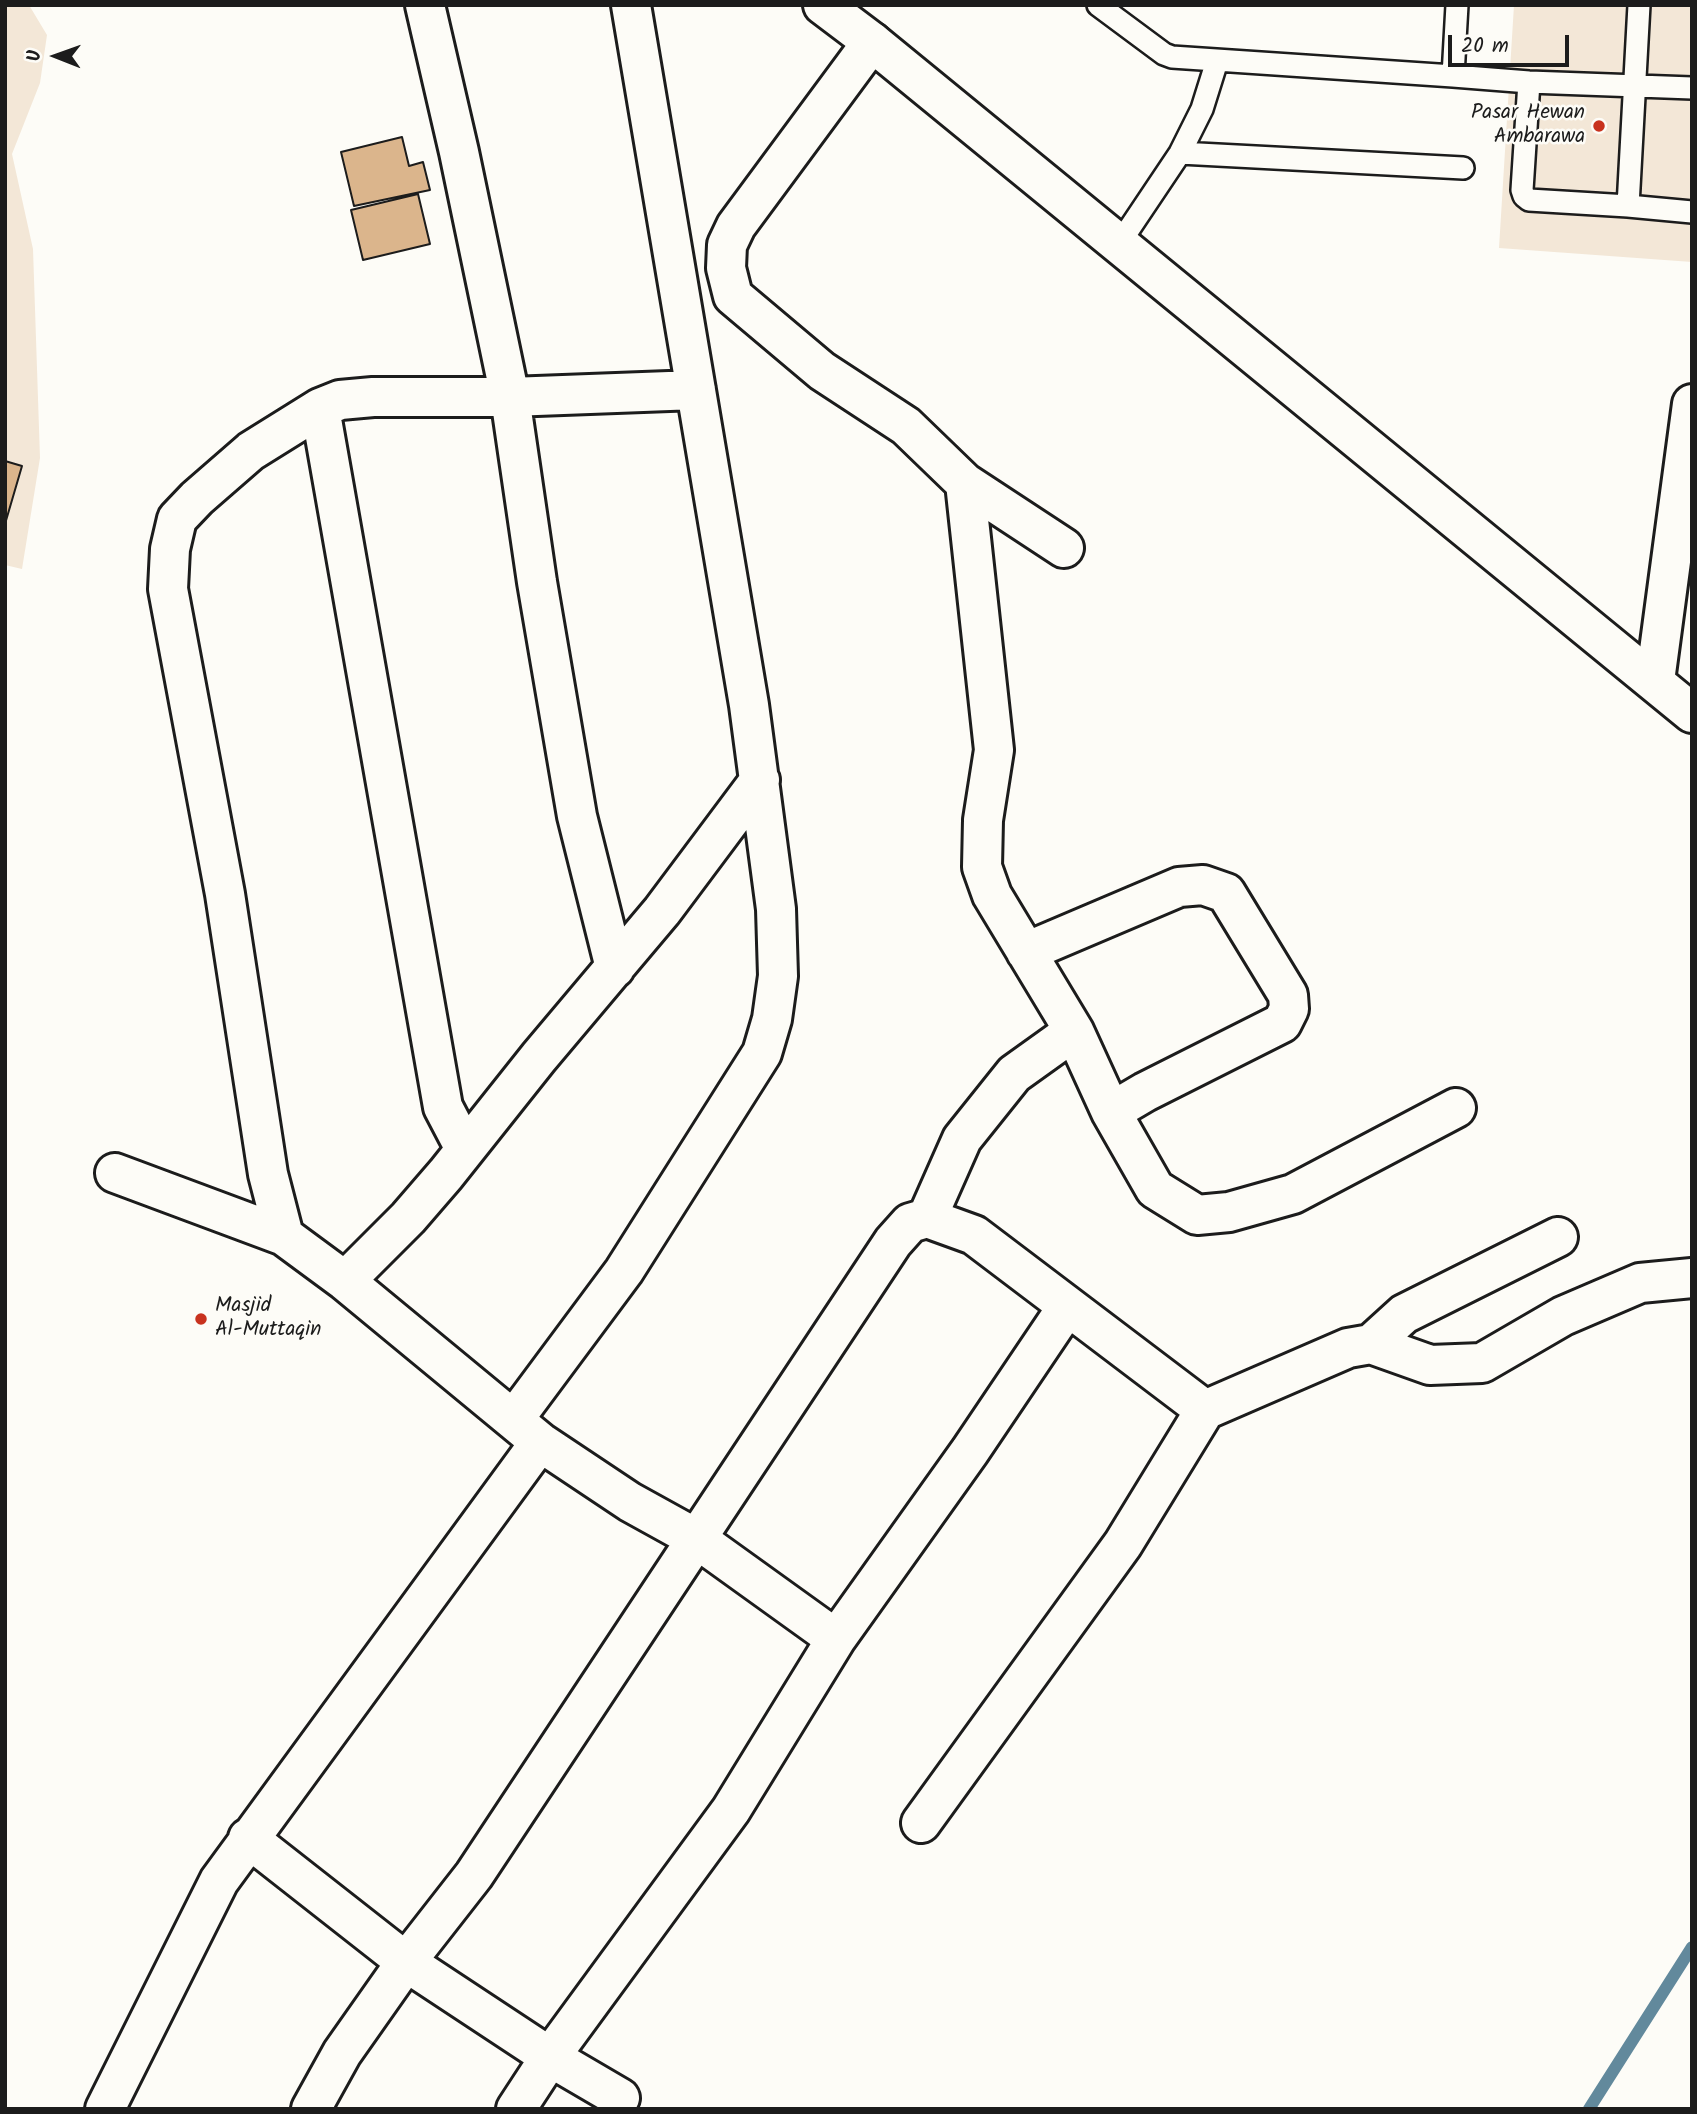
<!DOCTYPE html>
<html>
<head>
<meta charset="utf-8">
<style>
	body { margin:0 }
	#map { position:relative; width:1697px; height:2114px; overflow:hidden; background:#fdfcf7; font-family:Kalam,sans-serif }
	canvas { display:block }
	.frame { position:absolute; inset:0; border:7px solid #1c1c1c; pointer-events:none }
	.north { position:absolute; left:21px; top:21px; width:70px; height:70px; -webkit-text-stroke:5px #fdfcf7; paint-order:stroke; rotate:271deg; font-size:19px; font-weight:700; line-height:28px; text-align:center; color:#1c1c1c }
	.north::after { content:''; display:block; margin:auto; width:24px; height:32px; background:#1c1c1c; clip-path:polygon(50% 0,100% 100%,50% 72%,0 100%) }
	.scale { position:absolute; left:1448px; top:35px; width:121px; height:32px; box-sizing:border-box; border:4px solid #1c1c1c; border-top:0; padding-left:9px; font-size:21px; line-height:24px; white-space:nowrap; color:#1c1c1c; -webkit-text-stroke:5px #fdfcf7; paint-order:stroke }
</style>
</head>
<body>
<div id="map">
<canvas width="1697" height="2114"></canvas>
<div class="frame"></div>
<div class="north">U</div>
<div class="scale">20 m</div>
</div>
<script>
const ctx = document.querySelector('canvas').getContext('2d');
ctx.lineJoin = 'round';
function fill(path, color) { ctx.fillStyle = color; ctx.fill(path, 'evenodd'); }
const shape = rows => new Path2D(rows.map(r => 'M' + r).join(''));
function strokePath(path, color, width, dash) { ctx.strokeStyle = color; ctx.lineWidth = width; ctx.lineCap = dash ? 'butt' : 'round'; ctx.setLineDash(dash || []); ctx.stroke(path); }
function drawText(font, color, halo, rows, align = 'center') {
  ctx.font = font + ' Kalam,sans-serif'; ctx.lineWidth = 5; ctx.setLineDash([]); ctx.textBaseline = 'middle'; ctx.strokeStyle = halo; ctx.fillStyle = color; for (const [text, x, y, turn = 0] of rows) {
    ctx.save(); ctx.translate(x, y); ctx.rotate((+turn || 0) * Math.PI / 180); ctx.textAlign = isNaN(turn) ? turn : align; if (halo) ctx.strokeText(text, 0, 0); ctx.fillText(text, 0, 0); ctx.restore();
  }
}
const built = shape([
	[5,5,29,5,47,35,40,83,12,154,33,249,40,458,22,569,5,565],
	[1514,5,1692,5,1692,262,1499,248]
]);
const stream = shape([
	[1589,2109,1692,1947]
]);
const building = shape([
	[402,137,409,166,423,162,430,190,354,206,341,152,402,137],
	[418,194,430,244,363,260,351,210,418,194],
	[5,461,22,466,5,524,5,461]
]);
const service = shape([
	[1098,5,1164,54,1172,57,1453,76],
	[1457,5,1453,76,1529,82,1692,88],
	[1639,5,1628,206,1692,212],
	[1529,82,1522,190,1524,196,1529,200,1628,206],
	[1180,153,1463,168],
	[1119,244,1180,153,1202,109,1217,61]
]);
const minor = shape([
	[425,5,459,152,510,397,537,582,577,816,615,968],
	[872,42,736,226,727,245,726,268,733,296,822,371,906,426,965,483,994,750,983,820,982,867,992,895,1074,1031,1111,1112,1155,1189,1197,1215,1229,1212,1293,1194,1456,1108],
	[320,408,251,451,197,498,177,519,170,549,168,589,225,894,268,1174,284,1236,345,1281,540,1442,630,1502,697,1539,836,1639],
	[965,483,1064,548],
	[1655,681,1692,404],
	[1026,952,1179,887,1203,885,1226,893,1288,995,1289,1009,1282,1023,1145,1092,1111,1112],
	[465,1149,443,1107,320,408,340,400,373,397,510,397,696,390],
	[115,1173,284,1236],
	[927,1218,962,1139,1014,1074,1074,1031],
	[345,1281,408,1218,446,1174,539,1057,662,911,760,780],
	[1371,1344,1404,1314,1558,1237],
	[514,1419,624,1271,762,1053,772,1019,778,976,776,909,749,705,631,5],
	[921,1823,1123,1544,1205,1410,1348,1348,1371,1344,1430,1365,1482,1363,1563,1316,1640,1283,1692,1278],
	[248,1838,406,1962,550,2057,620,2098],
	[105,2109,219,1881,540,1442],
	[311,2109,342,2053,406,1962,474,1875,893,1242,910,1223,927,1218,974,1235,1205,1410],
	[516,2109,550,2057,731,1810,836,1639,970,1451,1067,1307]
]);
const tertiary = shape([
	[823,5,872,42,1692,713]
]);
const markers = [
	[1599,126,7,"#c8321e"],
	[201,1319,7,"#c8321e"]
];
const poiNames = [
	["Pasar Hewan",1585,114],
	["Ambarawa",1585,138],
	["Masjid",215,1307,"left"],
	["Al-Muttaqin",215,1331,"left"]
];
fill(built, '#f3e7d7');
strokePath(stream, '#62899c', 12);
fill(building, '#dbb58c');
strokePath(building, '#1c1c1c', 2);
strokePath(service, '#1c1c1c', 26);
strokePath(minor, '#1c1c1c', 44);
strokePath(tertiary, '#1c1c1c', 44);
strokePath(service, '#fdfcf7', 21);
strokePath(minor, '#fdfcf7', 38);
strokePath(tertiary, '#fdfcf7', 38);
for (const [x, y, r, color] of markers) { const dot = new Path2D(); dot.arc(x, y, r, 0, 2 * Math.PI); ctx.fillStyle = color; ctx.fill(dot); strokePath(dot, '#fdfcf7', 2.5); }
drawText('21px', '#1c1c1c', '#fdfcf7', poiNames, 'right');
</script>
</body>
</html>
